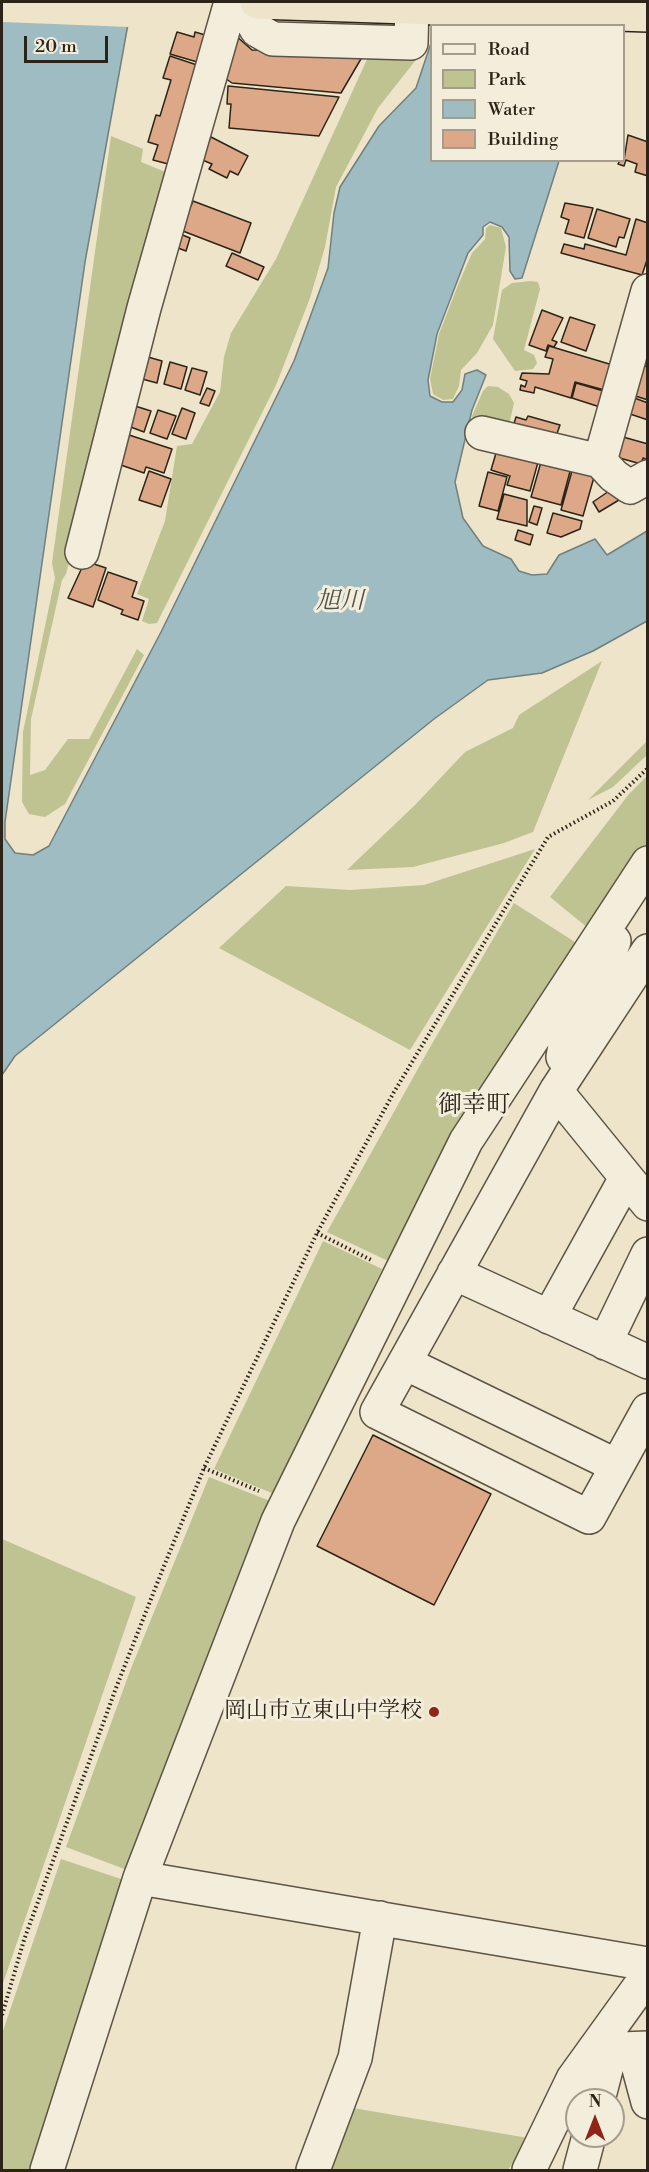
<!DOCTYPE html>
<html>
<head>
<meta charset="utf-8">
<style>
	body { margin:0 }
	#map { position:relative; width:649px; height:2172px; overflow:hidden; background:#ede4c9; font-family:"Libre Bodoni",serif }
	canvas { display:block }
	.frame { position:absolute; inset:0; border:3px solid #2d2419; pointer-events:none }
	.legend { position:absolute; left:430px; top:24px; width:195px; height:138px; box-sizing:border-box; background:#f3eddc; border:2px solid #a49d8e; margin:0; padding:8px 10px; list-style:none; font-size:18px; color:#2d2419 }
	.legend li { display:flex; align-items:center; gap:12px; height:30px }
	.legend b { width:30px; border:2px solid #a49d8e }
	.north { position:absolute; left:565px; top:2088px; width:60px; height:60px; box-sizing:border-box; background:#f3eddc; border:2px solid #a49d8e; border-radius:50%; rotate:0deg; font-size:16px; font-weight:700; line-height:24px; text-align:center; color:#2d2419 }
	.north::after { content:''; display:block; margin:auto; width:21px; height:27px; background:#8f2418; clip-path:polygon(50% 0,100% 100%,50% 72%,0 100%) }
	.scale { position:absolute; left:24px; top:36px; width:84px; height:27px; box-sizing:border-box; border:3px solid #2d2419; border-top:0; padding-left:8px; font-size:18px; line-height:21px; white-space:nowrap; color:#2d2419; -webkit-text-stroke:4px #f3eddc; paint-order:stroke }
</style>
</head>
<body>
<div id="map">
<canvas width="649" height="2172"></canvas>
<div class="frame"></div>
<ul class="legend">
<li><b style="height:8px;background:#f3eddc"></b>Road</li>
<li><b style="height:16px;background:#bfc291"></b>Park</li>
<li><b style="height:16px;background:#9ebcc1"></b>Water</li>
<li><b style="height:16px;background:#dca887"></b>Building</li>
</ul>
<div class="north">N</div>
<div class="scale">20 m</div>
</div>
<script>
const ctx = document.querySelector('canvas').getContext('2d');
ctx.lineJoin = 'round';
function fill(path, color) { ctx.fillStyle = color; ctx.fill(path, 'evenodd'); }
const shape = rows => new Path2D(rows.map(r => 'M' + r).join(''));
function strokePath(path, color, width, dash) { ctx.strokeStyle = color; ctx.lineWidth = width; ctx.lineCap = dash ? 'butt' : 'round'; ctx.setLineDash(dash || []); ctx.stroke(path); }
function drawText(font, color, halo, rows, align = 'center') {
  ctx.font = font + ' "Libre Bodoni","Noto Serif JP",serif'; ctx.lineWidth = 6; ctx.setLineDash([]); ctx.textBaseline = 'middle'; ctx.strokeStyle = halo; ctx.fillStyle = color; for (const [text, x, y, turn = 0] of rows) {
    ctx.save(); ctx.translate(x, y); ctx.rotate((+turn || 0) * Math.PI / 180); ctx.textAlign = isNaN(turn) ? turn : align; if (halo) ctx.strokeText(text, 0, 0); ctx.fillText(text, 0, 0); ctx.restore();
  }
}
const green = shape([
	[369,55,419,56,378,108,336,187,325,247,310,298,276,385,157,623,149,624,142,621,149,599,137,594,165,521,177,446,192,444,220,392,224,357,231,333,276,259],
	[111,136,143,149,141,162,168,173,66,574,62,580,31,719,30,775,45,770,68,739,89,739,137,649,144,655,65,804,45,817,29,814,22,802,23,732,55,578,52,563],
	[490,225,501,228,506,247,493,325,477,353,461,370,459,386,453,399,443,400,433,394,430,379,439,334,458,285,472,253,485,239,486,228],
	[530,281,538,282,540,289,524,350,534,355,537,363,533,369,515,371,493,339,502,290,512,283],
	[488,386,498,387,509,394,514,403,509,425,477,427,472,416,483,391],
	[602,661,533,832,504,843,413,867,347,870,416,804,465,752,513,728,519,715],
	[647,741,647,755,613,787,588,800],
	[647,776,647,850,588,928,550,897,629,794],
	[535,849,410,1050,219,948,286,886,350,890,424,885],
	[514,903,578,944,458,1136,388,1261,327,1232,429,1049],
	[323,1241,382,1269,274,1494,214,1469],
	[209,1477,270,1501,127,1870,66,1847,130,1671],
	[2,1539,136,1597,2,1986],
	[61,1859,124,1880,32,2170,2,2170,2,2034],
	[353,2108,528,2138,508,2170,322,2170]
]);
const water = shape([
	[2,2,132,2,85,262,5,822,5,839,15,853,33,855,49,846,161,632,294,361,328,268,334,213,340,187,379,126,416,88,431,43,432,160,559,161,522,278,515,279,510,271,509,237,502,227,490,222,483,227,483,235,468,253,437,334,428,380,430,396,442,402,453,402,462,390,465,374,477,370,486,375,472,410,455,482,463,518,483,546,511,559,519,571,532,575,547,574,559,555,595,539,607,555,647,531,647,621,593,651,542,673,488,680,434,719,15,1056,2,1075,2,2]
]);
const pier = shape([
	[2,2,135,2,129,27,2,22]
]);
const building = shape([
	[177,32,194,37,195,32,212,37,204,64,170,54,177,32],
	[235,35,252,50,365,52,341,93,232,83,222,76,235,35],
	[170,56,203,67,172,165,153,160,158,145,148,142,156,115,160,116,171,80,163,78,170,56],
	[228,86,339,97,319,136,229,128,231,104,227,104,228,86],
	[628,135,648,142,648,176,635,172,637,164,626,160,624,166,618,164,620,160,624,160,628,135],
	[211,137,248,156,238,175,230,171,227,178,209,169,212,164,200,159,211,137],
	[193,201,251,223,240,253,175,228,184,203,191,206,193,201],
	[565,203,593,208,584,238,565,233,569,220,561,217,565,203],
	[597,209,630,219,624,238,619,237,616,247,588,238,597,209],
	[636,219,648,223,648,257,642,275,561,253,564,244,584,249,585,244,626,255,636,219],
	[175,232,190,238,186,251,170,245,175,232],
	[232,253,264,267,258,280,226,266,232,253],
	[542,310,563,318,552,340,557,342,554,347,548,345,546,351,529,345,542,310],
	[570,317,595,325,586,351,561,342,570,317],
	[549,346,616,366,608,391,575,382,571,398,535,387,534,393,520,390,521,385,525,387,527,381,520,379,522,373,549,374,553,359,545,357,549,346],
	[148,357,162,361,157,383,142,379,148,357],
	[170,362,187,367,181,389,164,384,170,362],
	[639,364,648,367,648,400,629,394,639,364],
	[192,368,207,372,200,395,185,390,192,368],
	[576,383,607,392,603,408,572,398,576,383],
	[207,388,215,391,209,406,200,403,207,388],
	[629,396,648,403,648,420,624,412,629,396],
	[135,406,151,411,144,432,128,426,135,406],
	[182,408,195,413,186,439,172,434,182,408],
	[158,410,176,416,167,439,150,433,158,410],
	[528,416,560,425,554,442,512,430,516,417,526,420,528,416],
	[126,434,172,449,164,473,146,467,144,473,115,463,126,434],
	[616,435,648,444,648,460,643,458,641,464,609,455,616,435],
	[499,443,540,455,530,491,507,485,510,476,491,470,499,443],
	[543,455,572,464,561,505,531,497,543,455],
	[574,464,596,470,583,516,561,510,574,464],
	[149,471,171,479,161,507,139,500,149,471],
	[488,472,507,477,498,511,479,506,488,472],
	[612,489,619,500,599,512,593,502,612,489],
	[504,494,527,500,527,526,497,519,504,494],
	[534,506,542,508,537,525,529,522,534,506],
	[553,513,582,521,580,529,561,537,547,533,553,513],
	[518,530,533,535,530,545,515,540,518,530],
	[85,561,106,568,93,607,68,598,85,561],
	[108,572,137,582,132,597,144,601,138,620,121,614,123,610,98,600,108,572],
	[373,1435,491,1494,434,1605,317,1546,373,1435]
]);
const path = shape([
	[317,1233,373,1261],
	[204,1468,259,1491],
	[2,2015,24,1940,116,1688,160,1576,204,1468,317,1233,394,1092,548,837,613,801,648,768]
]);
const minor = shape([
	[248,2,249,16,257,30,273,39,411,43,412,2],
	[648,291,600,461,614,476,630,487,648,477],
	[482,433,600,461],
	[82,552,144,308,231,2],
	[648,951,556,1091,377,1412,589,1517,648,1410],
	[563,1057,567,1034,604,968,614,941],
	[556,1091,648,1204],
	[454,1273,648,1362],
	[549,1317,626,1178],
	[605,1343,648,1254],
	[405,1363,617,1466],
	[140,1878,648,1964],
	[594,2050,648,2048],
	[634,2050,648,2102],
	[598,2100,611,2050],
	[47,2170,140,1878,278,1521,466,1141,648,863],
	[313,2170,355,2058,380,1918],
	[529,2170,573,2079,648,1975],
	[580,2170,589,2136]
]);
const highway = shape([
	[257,2,648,15]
]);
const markers = [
	[434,1712,6,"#8f2418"]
];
const poiNames = [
	["岡山市立東山中学校",422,1712]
];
const waterNames = [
	["旭川",340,602]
];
const neighbourhoodNames = [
	["御幸町",474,1106]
];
fill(green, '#bfc291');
fill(water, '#9ebcc1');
strokePath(water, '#717f7e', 1.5);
fill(pier, '#ede4c9');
fill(building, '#dca887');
strokePath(building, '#2d2419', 1.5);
strokePath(minor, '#5d5445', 36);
strokePath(highway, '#2d2419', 36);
strokePath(path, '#2d2419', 4, [1.5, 3]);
strokePath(minor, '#f3eddc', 33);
strokePath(highway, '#ede4c9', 33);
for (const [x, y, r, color] of markers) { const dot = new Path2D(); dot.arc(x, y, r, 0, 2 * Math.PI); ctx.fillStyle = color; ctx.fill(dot); strokePath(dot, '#f3eddc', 2); }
drawText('22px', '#2d2419', '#f3eddc', poiNames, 'right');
drawText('italic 24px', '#4f524b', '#f3eddc', waterNames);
drawText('24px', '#2d2419', '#f3eddc', neighbourhoodNames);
</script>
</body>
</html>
